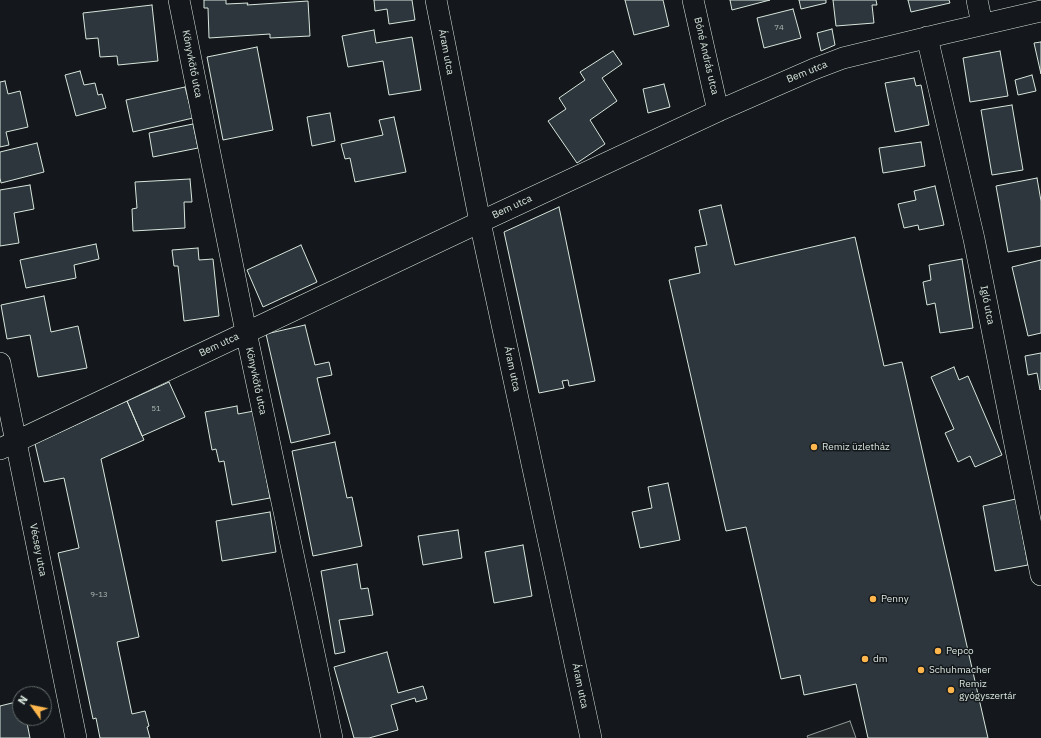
<!DOCTYPE html>
<html>
<head>
<meta charset="utf-8">
<style>
	body { margin:0 }
	#map { position:relative; width:1041px; height:738px; overflow:hidden; background:#14181c; font-family:"IBM Plex Sans",sans-serif }
	canvas { display:block }
	.north { position:absolute; left:12px; top:686px; width:40px; height:40px; box-sizing:border-box; background:#14181c; border:1px solid #626a69; border-radius:50%; rotate:303deg; font-size:11px; font-weight:700; line-height:16px; text-align:center; color:#d8e6dc }
	.north::after { content:''; display:block; margin:auto; width:14px; height:18px; background:#ffb74d; clip-path:polygon(50% 0,100% 100%,50% 72%,0 100%) }
</style>
</head>
<body>
<div id="map">
<canvas width="1041" height="738"></canvas>
<div class="north">N</div>
</div>
<script>
const ctx = document.querySelector('canvas').getContext('2d');
ctx.lineJoin = 'round';
function fill(path, color) { ctx.fillStyle = color; ctx.fill(path, 'evenodd'); }
const shape = rows => new Path2D(rows.map(r => 'M' + r).join(''));
function strokePath(path, color, width, dash) { ctx.strokeStyle = color; ctx.lineWidth = width; ctx.lineCap = dash ? 'butt' : 'round'; ctx.setLineDash(dash || []); ctx.stroke(path); }
function drawText(font, color, halo, rows, align = 'center') {
  ctx.font = font + ' "IBM Plex Sans",sans-serif'; ctx.lineWidth = 3; ctx.setLineDash([]); ctx.textBaseline = 'middle'; ctx.strokeStyle = halo; ctx.fillStyle = color; for (const [text, x, y, turn = 0] of rows) {
    ctx.save(); ctx.translate(x, y); ctx.rotate((+turn || 0) * Math.PI / 180); ctx.textAlign = isNaN(turn) ? turn : align; if (halo) ctx.strokeText(text, 0, 0); ctx.fillText(text, 0, 0); ctx.restore();
  }
}
const parking = shape([
	[850,721,856,738,808,738,807,736,850,721]
]);
const building = shape([
	[204,0,226,0,226,4,248,3,247,5,308,1,310,36,270,38,270,34,209,38,208,8,204,8,204,0],
	[374,0,412,0,415,20,389,24,387,9,375,11,374,0],
	[625,0,663,0,669,26,634,35,625,0],
	[730,0,770,0,732,10,730,0],
	[799,0,826,0,826,3,801,9,799,0],
	[833,0,876,0,877,5,872,5,874,23,836,26,833,0],
	[908,0,949,0,950,3,911,12,908,0],
	[152,5,158,61,118,65,117,56,100,57,98,38,86,39,83,13,152,5],
	[793,9,801,38,764,48,757,18,793,9],
	[832,29,835,45,821,51,817,33,832,29],
	[374,30,376,43,412,37,421,90,389,95,383,61,348,67,342,36,374,30],
	[1041,42,1041,74,1034,43,1041,42],
	[257,47,273,130,223,140,207,57,257,47],
	[613,51,622,64,602,78,617,101,590,120,605,144,577,163,548,121,566,109,559,98,585,80,580,72,613,51],
	[1000,51,1008,96,970,102,963,58,1000,51],
	[80,71,84,85,95,83,98,95,102,94,106,108,76,116,65,75,80,71],
	[1032,75,1036,91,1018,95,1015,80,1032,75],
	[914,78,916,86,921,85,929,125,895,132,885,83,914,78],
	[5,81,8,94,20,91,28,127,6,132,9,145,0,147,0,82,5,81],
	[664,84,670,107,648,113,643,89,664,84],
	[185,87,193,118,133,132,126,100,185,87],
	[1012,105,1023,170,992,175,981,110,1012,105],
	[330,113,335,141,312,146,307,117,330,113],
	[394,117,406,172,355,182,350,158,345,159,341,144,383,135,379,120,394,117],
	[193,124,198,148,153,157,149,133,193,124],
	[921,142,925,166,883,173,879,148,921,142],
	[37,143,44,172,1,183,0,178,0,152,37,143],
	[1037,178,1041,201,1041,246,1008,252,996,186,1037,178],
	[190,179,192,202,184,202,185,228,133,231,132,209,137,208,135,182,190,179],
	[30,185,34,209,14,213,19,243,0,246,0,190,30,185],
	[935,186,944,225,919,230,918,225,904,228,898,204,916,200,914,191,935,186],
	[721,205,735,265,855,237,884,366,902,362,988,738,868,738,856,684,804,695,800,675,781,679,746,527,726,531,669,280,700,273,695,247,707,245,699,210,721,205],
	[559,207,595,381,569,386,568,380,562,381,564,388,539,393,504,232,559,207],
	[96,244,99,259,74,265,76,278,26,288,20,260,96,244],
	[301,245,317,282,263,307,247,270,301,245],
	[198,248,199,260,213,259,219,316,184,321,178,266,174,266,172,250,198,248],
	[962,259,973,328,940,333,935,303,927,305,923,282,931,280,929,265,962,259],
	[1041,260,1041,333,1028,336,1012,267,1041,260],
	[44,296,51,332,78,326,87,368,38,377,30,335,7,339,1,305,44,296],
	[305,325,315,365,329,362,332,375,317,378,330,434,291,443,266,334,305,325],
	[1041,353,1041,389,1040,390,1037,373,1028,375,1025,356,1041,353],
	[954,367,959,380,968,376,1002,455,975,467,970,456,958,462,945,433,954,429,931,377,954,367],
	[169,382,185,417,142,436,127,401,169,382],
	[127,401,144,440,101,459,139,637,117,642,132,714,145,711,149,726,147,727,150,738,100,738,96,718,93,719,58,553,79,548,64,478,44,482,35,444,127,401],
	[237,406,238,414,254,411,270,498,232,505,224,461,219,462,216,449,212,450,205,412,237,406],
	[335,442,347,498,352,497,362,546,313,556,292,451,335,442],
	[668,483,680,540,640,548,632,512,652,508,648,487,668,483],
	[1016,499,1028,565,995,571,983,506,1016,499],
	[270,512,276,552,222,561,216,521,270,512],
	[458,530,462,558,423,565,418,536,458,530],
	[523,545,532,596,494,603,485,552,523,545],
	[357,564,361,589,368,588,373,615,339,620,345,652,335,654,321,571,357,564],
	[387,652,398,693,423,686,427,699,416,702,415,698,391,705,398,730,369,738,354,738,334,667,387,652],
	[20,701,20,718,26,718,30,738,0,738,0,706,20,701]
]);
const street = shape([
	[179,0,246,332,332,738],
	[436,0,480,222,591,738],
	[693,0,718,111],
	[977,0,982,24],
	[927,37,974,239,1041,575],
	[0,363,76,738],
	[0,449,480,222,718,111,814,69,843,58,946,33,1041,11]
]);
const markers = [
	[814,447,4,"#ffb74d"],
	[873,599,4,"#ffb74d"],
	[938,651,4,"#ffb74d"],
	[865,659,4,"#ffb74d"],
	[921,670,4,"#ffb74d"],
	[951,690,4,"#ffb74d"]
];
const numberNames = [
	["74",779,28],
	["51",156,409],
	["9-13",99,595]
];
const streetNames = [
	["Áram utca",446,52,79],
	["Bóné András utca",706,56,77],
	["Könyvkötő utca",192,64,79],
	["Bem utca",807,72,-22],
	["Bem utca",512,207,-25],
	["Igló utca",987,305,79],
	["Bem utca",219,345,-25],
	["Áram utca",512,369,78],
	["Könyvkötő utca",256,381,78],
	["Vécsey utca",38,550,79],
	["Áram utca",580,686,78]
];
const poiNames = [
	["Remiz üzletház",822,447],
	["Penny",881,599],
	["Pepco",946,651],
	["dm",873,659],
	["Schuhmacher",929,670],
	["Remiz",959,684],
	["gyógyszertár",959,696]
];
fill(parking, '#24282b');
strokePath(parking, '#939e99', 1);
fill(building, '#2c363c');
strokePath(building, '#d8e6dc', 1);
strokePath(street, '#d8e6dc', 22);
strokePath(street, '#14181c', 21);
for (const [x, y, r, color] of markers) { const dot = new Path2D(); dot.arc(x, y, r, 0, 2 * Math.PI); ctx.fillStyle = color; ctx.fill(dot); strokePath(dot, '#14181c', 1.5); }
drawText('8px', '#adbab4', null, numberNames);
drawText('10px', '#d8e6dc', '#14181c', streetNames);
drawText('10px', '#d8e6dc', '#14181c', poiNames, 'left');
</script>
</body>
</html>
